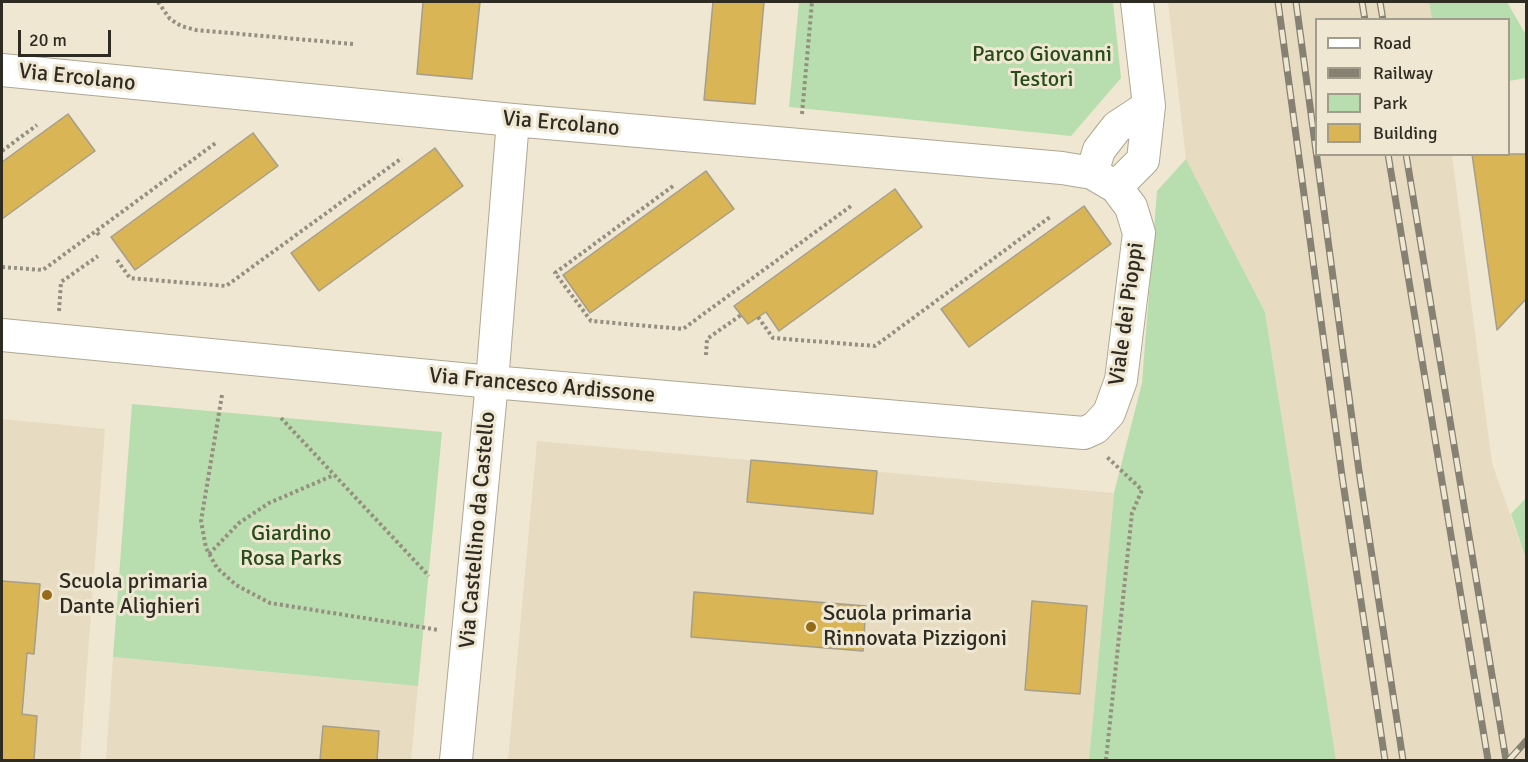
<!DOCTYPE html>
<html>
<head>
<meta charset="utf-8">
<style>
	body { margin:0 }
	#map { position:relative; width:1528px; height:762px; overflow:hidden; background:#efe7d2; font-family:Signika,sans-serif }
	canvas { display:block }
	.frame { position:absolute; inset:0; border:3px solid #2e2b23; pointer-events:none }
	.legend { position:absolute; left:1315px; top:18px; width:195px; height:138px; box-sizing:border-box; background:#efe7d2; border:2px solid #a29c8c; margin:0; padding:8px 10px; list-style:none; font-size:18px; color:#2e2b23 }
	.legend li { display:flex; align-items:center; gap:12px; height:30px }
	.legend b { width:30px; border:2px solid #a29c8c }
	.scale { position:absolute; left:18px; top:30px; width:93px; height:27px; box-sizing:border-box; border:3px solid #2e2b23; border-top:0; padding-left:8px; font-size:18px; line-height:21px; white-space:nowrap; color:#2e2b23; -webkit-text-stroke:4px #efe7d2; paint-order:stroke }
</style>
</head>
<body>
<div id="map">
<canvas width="1528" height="762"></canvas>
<div class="frame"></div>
<ul class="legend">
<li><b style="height:8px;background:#fff"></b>Road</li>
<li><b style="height:8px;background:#868173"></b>Railway</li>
<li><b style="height:16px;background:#b8ddae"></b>Park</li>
<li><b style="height:16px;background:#dab555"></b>Building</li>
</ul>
<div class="scale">20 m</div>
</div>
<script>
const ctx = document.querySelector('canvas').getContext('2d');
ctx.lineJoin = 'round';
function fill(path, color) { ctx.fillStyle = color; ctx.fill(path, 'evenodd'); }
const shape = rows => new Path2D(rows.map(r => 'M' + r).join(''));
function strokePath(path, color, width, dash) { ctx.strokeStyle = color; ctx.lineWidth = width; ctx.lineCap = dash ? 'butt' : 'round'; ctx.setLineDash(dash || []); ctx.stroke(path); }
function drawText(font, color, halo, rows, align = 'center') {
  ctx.font = font + ' Signika,sans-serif'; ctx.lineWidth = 6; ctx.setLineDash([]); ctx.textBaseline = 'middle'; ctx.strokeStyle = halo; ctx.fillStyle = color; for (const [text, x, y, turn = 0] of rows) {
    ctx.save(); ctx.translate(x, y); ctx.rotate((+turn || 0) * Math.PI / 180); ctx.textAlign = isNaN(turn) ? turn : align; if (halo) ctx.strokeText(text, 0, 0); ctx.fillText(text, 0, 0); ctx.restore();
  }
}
const built = shape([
	[1168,2,1429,2,1432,19,1316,20,1316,154,1452,155,1492,463,1526,559,1526,760,1336,760,1265,312,1186,159],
	[2,419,105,429,80,760,2,760],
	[537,441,1114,493,1089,760,508,760],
	[113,657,418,686,411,760,106,760]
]);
const green = shape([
	[799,2,1113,2,1121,78,1071,136,789,107],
	[1429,2,1507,2,1526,35,1526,78,1509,81,1508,20,1432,19],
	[1186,159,1265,312,1336,760,1089,760,1114,493,1142,383,1157,191],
	[132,404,442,432,418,686,113,657],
	[1526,498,1526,559,1511,514]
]);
const building = shape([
	[423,2,480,2,472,79,417,74,423,2],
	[713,2,764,2,755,104,704,100,713,2],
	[68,114,95,151,2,219,2,162,68,114],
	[253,133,278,166,135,270,111,237,253,133],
	[435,148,463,186,319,291,291,253,435,148],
	[1472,154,1527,154,1527,298,1497,330,1472,154],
	[706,171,734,209,590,313,563,275,706,171],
	[895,189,922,227,779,331,766,312,748,324,734,306,895,189],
	[1084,206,1111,244,969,347,941,309,1084,206],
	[751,460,877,471,873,514,747,502,751,460],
	[2,581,40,584,34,654,27,653,22,714,37,716,34,760,2,760,2,581],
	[694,592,866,606,863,651,691,637,694,592],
	[1032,601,1087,606,1080,694,1025,690,1032,601],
	[323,726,379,731,377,760,320,760,323,726]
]);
const path = shape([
	[158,2,170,19,181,26,196,30,353,44],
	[802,114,812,2],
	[2,151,37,125],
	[673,186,555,273,591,321,683,329,851,206],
	[99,235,96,231,217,142],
	[117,260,130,278,226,286,402,158],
	[2,267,43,270,96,231],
	[59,311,61,282,98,256],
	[758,317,773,338,875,346,1050,217],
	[706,355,707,339,741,315],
	[222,395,201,521,206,548,217,568,236,585,270,603,439,630],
	[281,418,429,576],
	[209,554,239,523,269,503,334,475],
	[1106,760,1132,513,1142,490,1107,457]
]);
const street = shape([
	[2,70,513,120,1062,168,1092,173,1116,187,1131,207,1139,233,1121,380,1109,413,1095,428,1084,433,492,382,2,335],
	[1092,173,1099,150,1117,127,1149,106],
	[1116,187,1143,160,1149,106,1137,2],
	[456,760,492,382,513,120]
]);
const rail = shape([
	[1278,2,1342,476,1385,760],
	[1296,2,1359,471,1403,760],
	[1362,2,1365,20],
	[1380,2,1383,20],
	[1388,154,1488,760],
	[1406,154,1506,760],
	[1509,760,1526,741]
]);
const markers = [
	[47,595,6,"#966b18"],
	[811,627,6,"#966b18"]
];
const parkNames = [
	["Parco Giovanni",1042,55],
	["Testori",1042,80],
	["Giardino",291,534],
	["Rosa Parks",291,559]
];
const streetNames = [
	["Via Ercolano",77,78,6],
	["Via Ercolano",561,124,5],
	["Viale dei Pioppi",1127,314,-82],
	["Via Francesco Ardissone",542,386,5],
	["Via Castellino da Castello",478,530,-85]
];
const poiNames = [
	["Scuola primaria",59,582],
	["Dante Alighieri",59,607],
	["Scuola primaria",823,614],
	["Rinnovata Pizzigoni",823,639]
];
fill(built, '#e7dcc1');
fill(green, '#b8ddae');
fill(building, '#dab555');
strokePath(building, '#a69e8b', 1.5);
strokePath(street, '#aea793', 34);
strokePath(path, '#958f80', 4, [3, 3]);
strokePath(street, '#fff', 32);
strokePath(rail, '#868173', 7);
strokePath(rail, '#efe7d2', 4.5, [14]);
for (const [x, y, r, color] of markers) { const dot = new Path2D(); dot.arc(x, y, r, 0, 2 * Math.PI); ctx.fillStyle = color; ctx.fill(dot); strokePath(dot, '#efe7d2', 2); }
drawText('22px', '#254c19', '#efe7d2', parkNames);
drawText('22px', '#2e2b23', '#efe7d2', streetNames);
drawText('22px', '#2e2b23', '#efe7d2', poiNames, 'left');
</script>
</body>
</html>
